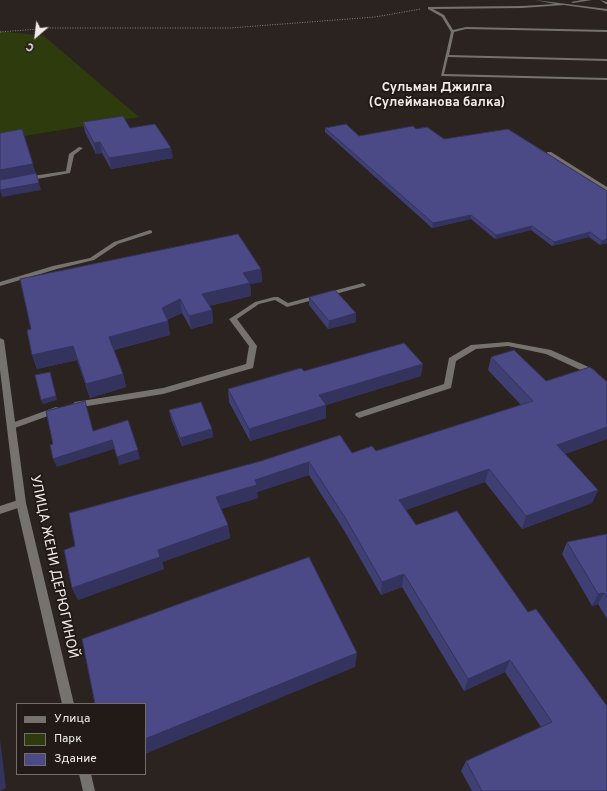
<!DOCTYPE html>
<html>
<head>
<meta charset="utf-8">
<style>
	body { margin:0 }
	#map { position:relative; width:607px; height:791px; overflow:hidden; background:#2b231f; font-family:Overpass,sans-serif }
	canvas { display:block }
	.legend { position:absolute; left:16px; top:703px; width:130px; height:72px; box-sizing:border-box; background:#211a16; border:1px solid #746e6a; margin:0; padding:5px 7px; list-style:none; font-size:12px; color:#f0ebe8 }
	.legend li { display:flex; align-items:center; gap:8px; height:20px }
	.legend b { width:20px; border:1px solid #746e6a }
	.north { position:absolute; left:16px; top:16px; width:40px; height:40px; -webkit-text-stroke:3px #211a16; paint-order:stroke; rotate:208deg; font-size:11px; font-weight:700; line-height:16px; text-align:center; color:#f0ebe8 }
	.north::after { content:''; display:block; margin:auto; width:14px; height:18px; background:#f0ebe8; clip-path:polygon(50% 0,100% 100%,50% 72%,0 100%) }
</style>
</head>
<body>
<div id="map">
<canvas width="607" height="791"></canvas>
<ul class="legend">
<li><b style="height:5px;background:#75726f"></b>Улица</li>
<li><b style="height:11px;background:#2e3b0c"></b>Парк</li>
<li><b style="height:11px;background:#4b4986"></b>Здание</li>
</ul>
<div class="north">С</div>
</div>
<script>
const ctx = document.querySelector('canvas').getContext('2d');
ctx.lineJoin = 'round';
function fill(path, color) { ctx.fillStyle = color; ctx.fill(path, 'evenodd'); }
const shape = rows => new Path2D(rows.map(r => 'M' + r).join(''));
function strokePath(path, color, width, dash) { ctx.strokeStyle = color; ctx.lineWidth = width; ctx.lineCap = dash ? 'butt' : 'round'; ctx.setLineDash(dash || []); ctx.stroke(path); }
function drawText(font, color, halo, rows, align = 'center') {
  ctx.font = font + ' Overpass,sans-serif'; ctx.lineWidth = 4; ctx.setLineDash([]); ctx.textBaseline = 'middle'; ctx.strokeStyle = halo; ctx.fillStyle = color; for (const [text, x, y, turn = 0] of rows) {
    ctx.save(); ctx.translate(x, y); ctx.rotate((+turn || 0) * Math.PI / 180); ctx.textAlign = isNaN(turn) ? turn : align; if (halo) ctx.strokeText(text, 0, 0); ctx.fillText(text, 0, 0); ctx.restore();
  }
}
const green = shape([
	[0,31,44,36,139,117,0,140]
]);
const path = shape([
	[0,32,51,28,230,28,375,17,421,9]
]);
const service = shape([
	[535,0,607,9,607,11,564,5,522,8,433,9,444,15,453,30,466,27,607,30,607,32,466,29,454,32,449,55,607,59,607,61,448,57,444,74,607,78,607,80,441,76,451,32,442,17,428,9,428,7,522,6,555,4,535,0],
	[582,0,592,0,573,3,571,2,582,0],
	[600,0,607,2,607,4,606,4,600,0],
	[79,147,83,148,74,155,70,173,26,181,23,179,26,177,66,171,69,154,79,147],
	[547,152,551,152,607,187,607,191,547,154,547,152],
	[150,230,152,231,152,233,118,244,94,260,57,269,0,286,0,282,53,266,90,258,114,242,150,230],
	[363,283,366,285,365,286,287,307,275,300,259,304,237,319,257,346,253,368,163,394,75,408,71,405,75,402,163,388,246,364,249,346,229,319,231,318,255,302,274,297,278,297,288,303,363,283],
	[508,342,551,350,593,369,607,382,607,389,604,388,587,373,546,354,508,346,476,349,456,361,451,388,359,418,355,415,356,413,444,384,449,358,471,345,508,342],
	[56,407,59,408,60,410,59,412,12,429,9,428,8,426,9,424,56,407],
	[21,499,24,500,26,503,24,506,0,514,0,506,21,499]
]);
const minor = shape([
	[0,338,4,340,26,503,74,704,62,704,16,503,0,370,0,338],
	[79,774,91,774,95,791,83,791,79,774]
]);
const wall = shape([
	[83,122,130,128,173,158,111,169,102,153,96,154,85,132],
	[325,128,359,136,416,129,444,139,607,191,607,243,600,245,589,237,552,246,531,230,495,239,471,219,432,228,325,132],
	[261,269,262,282,250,284,251,296,209,306,212,310,213,323,191,329,182,313,167,320,170,335,114,350,123,374,126,387,90,398,77,360,37,369,32,355],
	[309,297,356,313,356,322,328,329,309,305],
	[491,357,546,381,607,382,607,439,565,454,598,490,592,503,522,529,485,482,406,510,416,525,607,791,472,791,461,771,466,761,541,727,505,672,464,691,402,587,381,595,345,532,309,475,257,492,258,498,221,509,228,525,230,538,162,562,164,569,78,600,72,588,75,546,69,513,352,453,376,451,521,405,488,370],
	[304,371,421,376,326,405,326,418,250,441,229,402,228,389],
	[169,410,212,429,213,437,182,446,171,419],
	[607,534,607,619,598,604,592,606,562,554,567,542]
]);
const shadedWall = shape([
	[100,142,102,153,96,154,94,143],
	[171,148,173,158,111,169,109,158],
	[33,164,36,174,0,182,0,170],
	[39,183,41,190,2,197,0,190],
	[471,215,471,219,432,228,433,223],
	[532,226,531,230,495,239,496,235],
	[590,232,589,237,552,246,554,242],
	[607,239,607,243,600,245,602,241],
	[261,269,262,282,250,284,251,296,203,307,202,294,243,273],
	[180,299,182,313,164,321,162,308],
	[212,310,213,323,191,329,189,316],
	[356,313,356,322,328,329,329,321],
	[168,321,170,335,112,350,109,337],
	[73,346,77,360,37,369,32,355],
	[423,364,421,376,326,405,326,418,250,441,249,429,319,395],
	[50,372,57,400,43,404,41,400],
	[123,374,126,387,90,398,86,384],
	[607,427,607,439,552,458,557,445],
	[212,429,213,437,182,446,180,438],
	[112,440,114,449,57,467,53,459],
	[138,450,140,459,119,465,117,457],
	[309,462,309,475,257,492,258,498,217,510,216,497,255,480],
	[489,469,485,482,397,513,399,500],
	[598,490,592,503,522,529,526,516],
	[228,525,230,538,162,562,164,569,78,600,72,588,158,550],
	[404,574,402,587,381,595,382,582],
	[604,593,598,604,592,606,598,594],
	[357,653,355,667,145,754,145,739],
	[510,660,505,672,464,691,468,679],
	[0,739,6,788,0,791]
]);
const building = shape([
	[123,116,130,128,155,124,171,148,109,158,100,142,94,143,83,122,123,116],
	[346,124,359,136,413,126,416,129,427,127,444,139,508,129,607,191,607,239,602,241,590,232,554,242,532,226,496,235,471,215,433,223,325,128,346,124],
	[22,129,33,164,0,170,0,133,22,129],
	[36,173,39,183,0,190,0,180,36,173],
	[238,234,261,269,243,273,250,283,202,294,212,310,189,316,180,299,162,308,168,321,109,337,123,374,86,384,73,346,32,355,27,330,31,329,20,279,238,234],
	[335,290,356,313,329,321,309,297,335,290],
	[404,343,423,364,319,395,326,405,249,429,228,389,301,368,304,371,404,343],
	[514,350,546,381,590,367,607,382,607,427,557,445,598,490,526,516,489,469,399,500,416,525,457,511,528,612,536,609,607,706,607,791,482,791,466,761,552,722,510,660,468,679,404,574,382,582,346,519,309,462,255,480,257,485,216,497,228,525,158,550,160,557,72,588,64,550,75,546,69,513,261,461,340,435,352,453,372,446,376,451,533,401,491,357,514,350],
	[50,372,56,396,41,400,35,375,50,372],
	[85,401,93,431,128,420,138,450,117,457,112,440,53,459,50,445,53,444,46,411,85,401],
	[201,402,212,429,180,438,169,410,201,402],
	[607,534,607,597,604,593,598,594,567,542,607,534],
	[309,557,357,653,145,739,145,704,95,704,82,639,309,557]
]);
const farNeighbourhoodnames = [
	["Сульман Джилга",437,88],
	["(Сулейманова балка)",437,103]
];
const streetNames = [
	["УЛИЦА ЖЕНИ ДЕРЮГИНОЙ",53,567,78]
];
fill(green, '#2e3b0c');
strokePath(path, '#8c8582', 1, [1, 1.5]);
fill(service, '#75726f');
fill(minor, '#75726f');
fill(wall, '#403f73');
fill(shadedWall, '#34335e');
fill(building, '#4b4986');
strokePath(building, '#34335e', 1);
drawText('bold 13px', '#f0ebe8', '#211a16', farNeighbourhoodnames);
drawText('14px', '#f0ebe8', '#211a16', streetNames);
</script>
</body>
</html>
